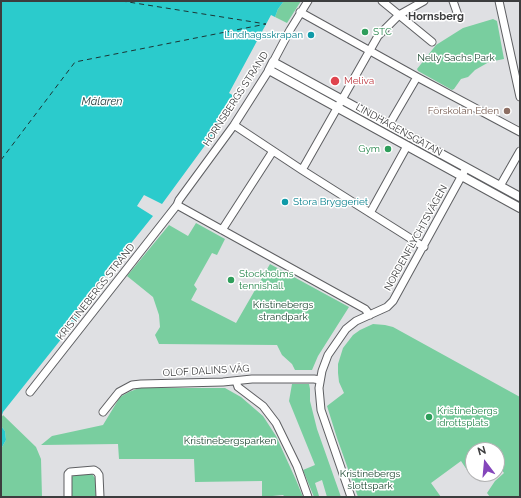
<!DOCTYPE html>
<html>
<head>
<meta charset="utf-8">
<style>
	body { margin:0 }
	#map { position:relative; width:521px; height:498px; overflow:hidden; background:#dfe0e3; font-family:Raleway,sans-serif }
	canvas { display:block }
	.frame { position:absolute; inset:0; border:2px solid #3c3d3e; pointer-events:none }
	.north { position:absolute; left:465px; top:442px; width:40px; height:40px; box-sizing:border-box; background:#fff; border:1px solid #b1b1b2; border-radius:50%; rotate:344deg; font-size:11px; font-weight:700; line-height:16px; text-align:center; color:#3c3d3e }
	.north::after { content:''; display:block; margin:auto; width:14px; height:18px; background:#8446bb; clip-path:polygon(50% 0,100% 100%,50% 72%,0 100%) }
</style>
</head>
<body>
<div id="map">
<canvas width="521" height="498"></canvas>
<div class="frame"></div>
<div class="north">N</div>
</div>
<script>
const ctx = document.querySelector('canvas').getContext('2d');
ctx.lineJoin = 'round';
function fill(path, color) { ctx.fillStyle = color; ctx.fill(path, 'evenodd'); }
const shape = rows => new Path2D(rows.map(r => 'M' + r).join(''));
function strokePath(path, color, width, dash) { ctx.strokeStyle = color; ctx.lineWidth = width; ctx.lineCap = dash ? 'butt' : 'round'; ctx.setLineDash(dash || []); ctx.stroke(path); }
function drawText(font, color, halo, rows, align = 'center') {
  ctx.font = font + ' Raleway,sans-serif'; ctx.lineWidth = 3; ctx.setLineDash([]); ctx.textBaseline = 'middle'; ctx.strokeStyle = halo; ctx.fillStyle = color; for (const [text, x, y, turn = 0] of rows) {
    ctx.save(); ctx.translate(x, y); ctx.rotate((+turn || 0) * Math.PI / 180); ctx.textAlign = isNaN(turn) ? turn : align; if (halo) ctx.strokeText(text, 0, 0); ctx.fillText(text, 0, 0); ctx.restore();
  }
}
const green = shape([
	[284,1,301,1,287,23,275,17,278,9],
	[493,19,497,21,504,59,489,62,475,70,468,77,461,79,454,89,452,90,418,71,417,69,436,45,463,28],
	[345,105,395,131,392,135,343,107],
	[399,133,453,163,450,168,396,138],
	[486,182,520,200,520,206,484,186],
	[196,223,225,239,217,255,212,253,194,285,197,289,191,300,236,323,270,264,349,307,318,356,312,370,295,370,292,364,282,355,277,345,159,344,155,335,160,327,159,315,153,297,127,276,169,225,188,236],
	[373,324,385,325,393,327,520,397,520,497,490,497,487,493,495,481,504,473,497,464,497,450,473,450,473,466,467,470,461,461,431,483,441,497,358,497,337,438,327,406,344,393,339,382,338,373,338,364,343,348,353,335,360,330],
	[292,384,309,384,310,389,310,401,317,429,341,497,327,497,322,480,315,483,319,496,314,497,303,470,315,465,289,401],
	[139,388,225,388,241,397,263,416,276,436,296,480,303,497,285,497,283,495,262,497,262,481,195,482,194,459,119,459,118,444,41,445,52,436,103,425,120,397,129,392],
	[3,415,36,447,41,459,42,497,1,497,1,449,6,440,5,431,1,426,1,418],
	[92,474,95,478,96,497,72,497,71,477,75,475]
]);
const water = shape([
	[1,1,284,1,278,9,275,17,271,15,229,93,239,99,162,204,144,195,137,206,153,216,74,314,78,318,3,412,1,418],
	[1,426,5,431,6,440,1,449]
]);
const ferry = shape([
	[1,160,75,62,266,24,122,1]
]);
const minor = shape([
	[382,1,432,42],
	[453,1,459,18],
	[499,1,520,97],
	[300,12,417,77,520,132],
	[273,62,290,30,308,1],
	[234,125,302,170,424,247],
	[389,125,417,77],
	[302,170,378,36,399,15,424,1],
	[500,186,520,151],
	[177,205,365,309,370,315],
	[370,213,407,146],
	[222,230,273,151],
	[236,381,238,387,263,406,276,423,297,466,308,497],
	[30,392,177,205,179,200,234,125,269,70],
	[103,412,119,392,132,385,141,384,223,382,252,379,314,379,320,380],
	[68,497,68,474,70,472,94,470,97,472,99,475,100,497],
	[351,497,321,410,319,388,322,371,328,355,346,329,356,321,387,307,393,301,466,168]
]);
const tertiary = shape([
	[520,197,273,62,269,70,520,208]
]);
const markers = [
	[365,32,4,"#2e9e5b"],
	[311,35,4,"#0f9aa8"],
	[335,81,5,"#e0444e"],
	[507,111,4,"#8d6e63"],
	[388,149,4,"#2e9e5b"],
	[285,202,4,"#0f9aa8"],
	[231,280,4,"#2e9e5b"],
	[429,417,4,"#2e9e5b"]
];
const leisureNames = [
	["STC",373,32],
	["Gym",380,149,"right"],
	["Stockholms",239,274],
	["tennishall",239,286],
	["Kristinebergs",437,411],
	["idrottsplats",437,423]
];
const cultureNames = [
	["Lindhagsskrapan",303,35],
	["Stora Bryggeriet",293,202,"left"]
];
const parkNames = [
	["Nelly Sachs Park",456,58],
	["Kristinebergs",283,305],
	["strandpark",283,317],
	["Kristinebergsparken",230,441],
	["Kristinebergs",370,474],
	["slottspark",370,486]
];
const healthNames = [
	["Meliva",344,81]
];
const streetNames = [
	["HORNSBERGS STRAND",236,99,-57],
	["LINDHAGENSGATAN",399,130,29],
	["NORDENFLYCHTSVÄGEN",416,238,-61],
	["KRISTINEBERGS STRAND",96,292,-52],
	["OLOF DALINS VÄG",206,371,-3]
];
const educationNames = [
	["Förskolan Eden",499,111]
];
const neighbourhoodNames = [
	["Hornsberg",436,17]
];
const waterNames = [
	["Mälaren",102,102]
];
fill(green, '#79ce9f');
fill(water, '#2bcbcc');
strokePath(ferry, '#1c3535', 1, [5, 4]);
strokePath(minor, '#5e5f62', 9);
strokePath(tertiary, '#5e5f62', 10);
strokePath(minor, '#fff', 7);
strokePath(tertiary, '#fff', 8);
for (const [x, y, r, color] of markers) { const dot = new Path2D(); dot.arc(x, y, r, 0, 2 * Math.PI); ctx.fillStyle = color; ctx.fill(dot); strokePath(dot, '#fff', 1.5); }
drawText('10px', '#27864d', '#fff', leisureNames, 'left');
drawText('10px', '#0d838f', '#fff', cultureNames, 'right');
drawText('10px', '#1e4832', '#fff', parkNames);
drawText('10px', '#be3a42', '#fff', healthNames, 'left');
drawText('10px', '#3c3d3e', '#fff', streetNames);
drawText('10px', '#785e54', '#fff', educationNames, 'right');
drawText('bold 11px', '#3c3d3e', '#fff', neighbourhoodNames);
drawText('italic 11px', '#1c3535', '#fff', waterNames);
</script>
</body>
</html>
